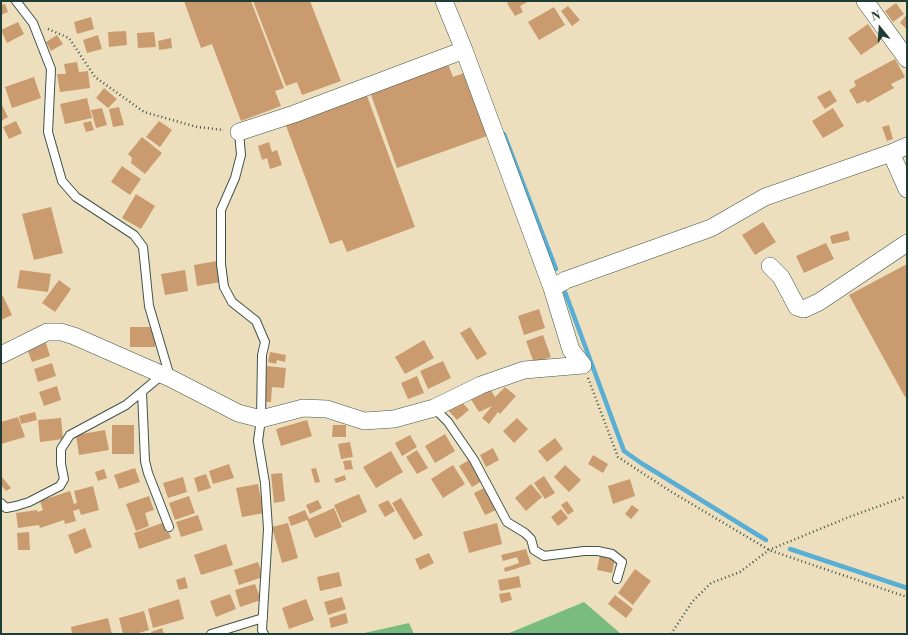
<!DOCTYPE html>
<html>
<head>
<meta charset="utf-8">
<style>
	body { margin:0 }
	#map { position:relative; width:908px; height:635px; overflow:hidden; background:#eddfbd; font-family:"Libre Bodoni",serif }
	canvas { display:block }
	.frame { position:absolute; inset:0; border:2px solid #1f3d34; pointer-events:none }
	.north { position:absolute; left:860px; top:8px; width:40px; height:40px; -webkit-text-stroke:3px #fdfcf7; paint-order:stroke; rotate:342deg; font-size:11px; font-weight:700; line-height:16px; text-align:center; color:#1f3d34 }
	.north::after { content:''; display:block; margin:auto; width:14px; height:18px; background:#1f3d34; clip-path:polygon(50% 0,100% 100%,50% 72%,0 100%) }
</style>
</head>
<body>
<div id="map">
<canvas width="908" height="635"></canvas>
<div class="frame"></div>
<div class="north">N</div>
</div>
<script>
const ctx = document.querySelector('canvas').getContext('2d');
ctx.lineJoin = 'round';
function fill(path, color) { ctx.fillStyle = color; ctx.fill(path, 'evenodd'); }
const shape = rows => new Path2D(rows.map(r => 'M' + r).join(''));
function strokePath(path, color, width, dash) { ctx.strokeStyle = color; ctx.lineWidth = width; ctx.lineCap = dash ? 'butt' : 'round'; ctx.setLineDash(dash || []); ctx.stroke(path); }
const forest = shape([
	[584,602,621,634,507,634],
	[409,623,414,634,360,634]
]);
const stream = shape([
	[504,134,556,269],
	[565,292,624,451,641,463,766,540],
	[790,549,907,588]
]);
const building = shape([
	[184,1,251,1,284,88,275,91,281,106,241,121,212,44,201,48],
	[253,1,310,1,341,81,302,95,297,82,286,86],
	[510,1,529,1,520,6,523,12,515,16,507,3],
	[896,3,904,14,893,22,885,11],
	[5,4,8,12,1,15,1,5],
	[568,6,580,20,572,26,561,11],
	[554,7,565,25,539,40,528,22],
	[907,14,907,29,900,23],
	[91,17,94,29,77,34,74,22],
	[18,22,24,34,7,43,1,30],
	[868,24,880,42,861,55,848,38],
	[126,31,127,45,109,47,108,32],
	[154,32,156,47,138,48,137,33],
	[57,35,63,44,51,51,46,42],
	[98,35,102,49,87,53,83,40],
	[171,38,172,48,159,50,158,41],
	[895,59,905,77,891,84,894,88,867,103,866,100,857,104,849,90,856,86,854,81],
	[77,62,79,72,88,71,90,88,60,92,57,74,66,74,64,64],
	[448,64,453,77,464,73,487,136,397,168,370,92],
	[34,77,41,98,12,108,5,87],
	[104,88,117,99,108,108,96,98],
	[830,90,837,101,825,109,817,97],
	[366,93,415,227,347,252,342,240,330,244,285,123],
	[87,98,92,118,65,124,60,104],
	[1,103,8,117,1,121],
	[119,107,124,125,113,127,109,109],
	[102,108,107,125,96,128,91,110],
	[833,108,844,126,823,138,812,121],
	[16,121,22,133,9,139,3,127],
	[91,121,94,130,86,132,83,123],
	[159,121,172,130,160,147,146,137],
	[889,125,893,139,887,141,882,127],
	[142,137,162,153,145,174,131,163,132,158,128,154],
	[269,142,272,152,277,150,282,165,270,169,267,158,262,160,258,146],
	[122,166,141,179,130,195,111,182],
	[136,194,155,206,141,229,122,218],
	[51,207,63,253,34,260,22,214],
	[763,222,776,242,755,255,742,235],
	[848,231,850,240,832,244,830,236],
	[826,243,834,259,804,273,796,256],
	[217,261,221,282,197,286,194,265],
	[907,264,907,396,905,397,849,295],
	[20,270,51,274,48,292,17,288],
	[185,270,188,291,165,295,161,274],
	[59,280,71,289,55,312,42,303],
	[3,296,12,315,1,320,1,297],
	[539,309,545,328,524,335,518,316],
	[130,327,155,327,155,347,130,347],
	[470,327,487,354,477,360,460,333],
	[543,335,551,357,534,363,526,341],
	[424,340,434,358,405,374,395,357],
	[46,343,50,356,32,362,27,349],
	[270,352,286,355,285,362,277,360,276,364,268,362],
	[443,361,451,378,428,389,420,371],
	[52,363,56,376,38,382,34,369],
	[267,366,286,368,284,388,272,387,271,402,264,402],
	[417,376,424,393,408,399,401,383],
	[57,386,61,400,44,406,39,392],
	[489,387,495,397,505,387,516,396,500,414,498,412,489,424,482,418,492,406,479,412,470,398],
	[460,400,469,410,457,420,448,410],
	[35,412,37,420,21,424,19,416],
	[18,417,25,437,1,444,1,422],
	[61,418,63,439,40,442,38,420],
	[517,418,528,429,514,443,503,431],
	[307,420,312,436,281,446,276,429],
	[112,425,134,425,134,454,112,454],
	[333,425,346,425,346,437,332,437],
	[105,430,109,450,79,455,76,435],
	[445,434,455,451,435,463,425,446],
	[410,435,417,447,402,456,395,443],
	[555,438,563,449,547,462,538,451],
	[350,442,353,457,341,459,338,444],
	[493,448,499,460,486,467,480,455],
	[417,450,428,468,417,474,406,457],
	[391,451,403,472,376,488,363,467],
	[593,455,608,464,603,473,588,464],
	[351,460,353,469,345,470,343,461],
	[469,460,482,481,472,487,459,466],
	[229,464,234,478,213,484,209,471],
	[453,465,465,484,443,498,431,479],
	[565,465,581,480,569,492,554,477],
	[135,468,140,482,119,489,114,475],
	[316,468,320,482,315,483,311,469],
	[104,469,107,478,98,481,95,472],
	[282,473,285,501,274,503,271,474],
	[206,474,211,488,198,492,194,478],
	[345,475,346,480,336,483,334,479],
	[1,476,11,488,6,491,1,485],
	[544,476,555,493,545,499,534,483],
	[183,477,187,492,168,498,163,483],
	[630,479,635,496,613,504,608,486],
	[258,484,264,513,242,517,236,488],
	[531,484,542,497,526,511,515,498],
	[93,486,99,510,81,515,79,509,73,511,76,521,65,524,64,520,40,528,39,525,18,528,16,513,37,510,38,512,43,510,40,501,70,491,74,504,77,503,74,491],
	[486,487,496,510,485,515,474,493],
	[359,494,367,512,342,523,334,505],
	[149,496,154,510,145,513,149,526,136,531,126,504],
	[189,496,195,513,175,520,169,503],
	[401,498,423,535,414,540,392,503],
	[318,500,322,508,310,514,306,505],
	[388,500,395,511,385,517,378,505],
	[567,501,574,511,568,515,561,505],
	[632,505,639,510,631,519,625,514],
	[334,508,342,527,315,538,307,520,291,526,288,517,305,510,309,519],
	[561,509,568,518,558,526,551,517],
	[198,515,203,530,181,537,176,522],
	[165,522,171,538,139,549,134,533],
	[288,523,298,558,282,563,272,527],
	[497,523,502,544,469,553,463,532],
	[85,528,92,547,75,554,68,535],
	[29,532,30,550,18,550,17,533],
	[226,544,233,565,201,575,194,555],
	[526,549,531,564,505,572,504,568,519,563,517,557,503,561,501,555],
	[429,553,434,563,420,570,415,559],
	[600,555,615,558,612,573,597,570],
	[258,562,263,577,239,585,234,570],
	[635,569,651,581,633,605,618,593],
	[339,572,342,586,320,591,317,577],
	[519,576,521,587,500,591,498,580],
	[185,577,188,588,179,590,176,580],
	[255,584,261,600,240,607,235,590],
	[510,592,512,600,501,603,499,594],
	[230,594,236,609,216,617,210,601],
	[615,595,633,609,626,618,608,604],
	[342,597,346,609,328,615,324,602],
	[179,599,184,619,153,628,148,609],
	[306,599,314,620,289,629,282,608],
	[144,611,149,630,135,634,123,634,119,618],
	[346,613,348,623,331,628,329,618],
	[108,618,112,634,72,634,71,627],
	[162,628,164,634,152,634,151,632]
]);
const path = shape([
	[48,29,69,38,95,77,144,112,197,127,224,130],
	[588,378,618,457,670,491,769,550,907,597],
	[671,634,692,602,711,583,740,572,769,550,849,517,907,496]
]);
const service = shape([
	[16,1,33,23,51,69,48,132,62,181,76,197,134,235,143,247,149,306,170,377],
	[239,132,241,155,235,178,221,210,221,264,224,287,232,302,256,321,265,342,262,355,261,419,258,441,265,483,268,529,262,630,264,634],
	[142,392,145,461,148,473,169,527],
	[434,408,448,422,474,460,507,522,525,533,531,539,534,550,544,556,584,551,598,551,612,554,622,562,617,579],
	[1,503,6,508,16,506,29,502,60,486,64,479,61,464,61,449,70,435,126,405,162,375],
	[211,634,263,618]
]);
const minor = shape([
	[865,1,907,59],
	[239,132,294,114,464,50],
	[891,153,907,189],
	[770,266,781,277,797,307,804,309,819,302,907,243],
	[552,288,566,280,711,228,765,197,891,153,907,146],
	[1,355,47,332,61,332,74,336,170,378,238,413,261,419,303,408,327,409,364,421,394,419,434,408,481,385,524,370,583,365,571,350,552,288,464,50,444,1]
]);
fill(forest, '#7abc7f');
strokePath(stream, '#58aed5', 4.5);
fill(building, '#ca9b6e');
strokePath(service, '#3e5549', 10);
strokePath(minor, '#3e5549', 18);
strokePath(path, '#3e5549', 2.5, [1, 3]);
strokePath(service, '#fff', 8);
strokePath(minor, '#fff', 17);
</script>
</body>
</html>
